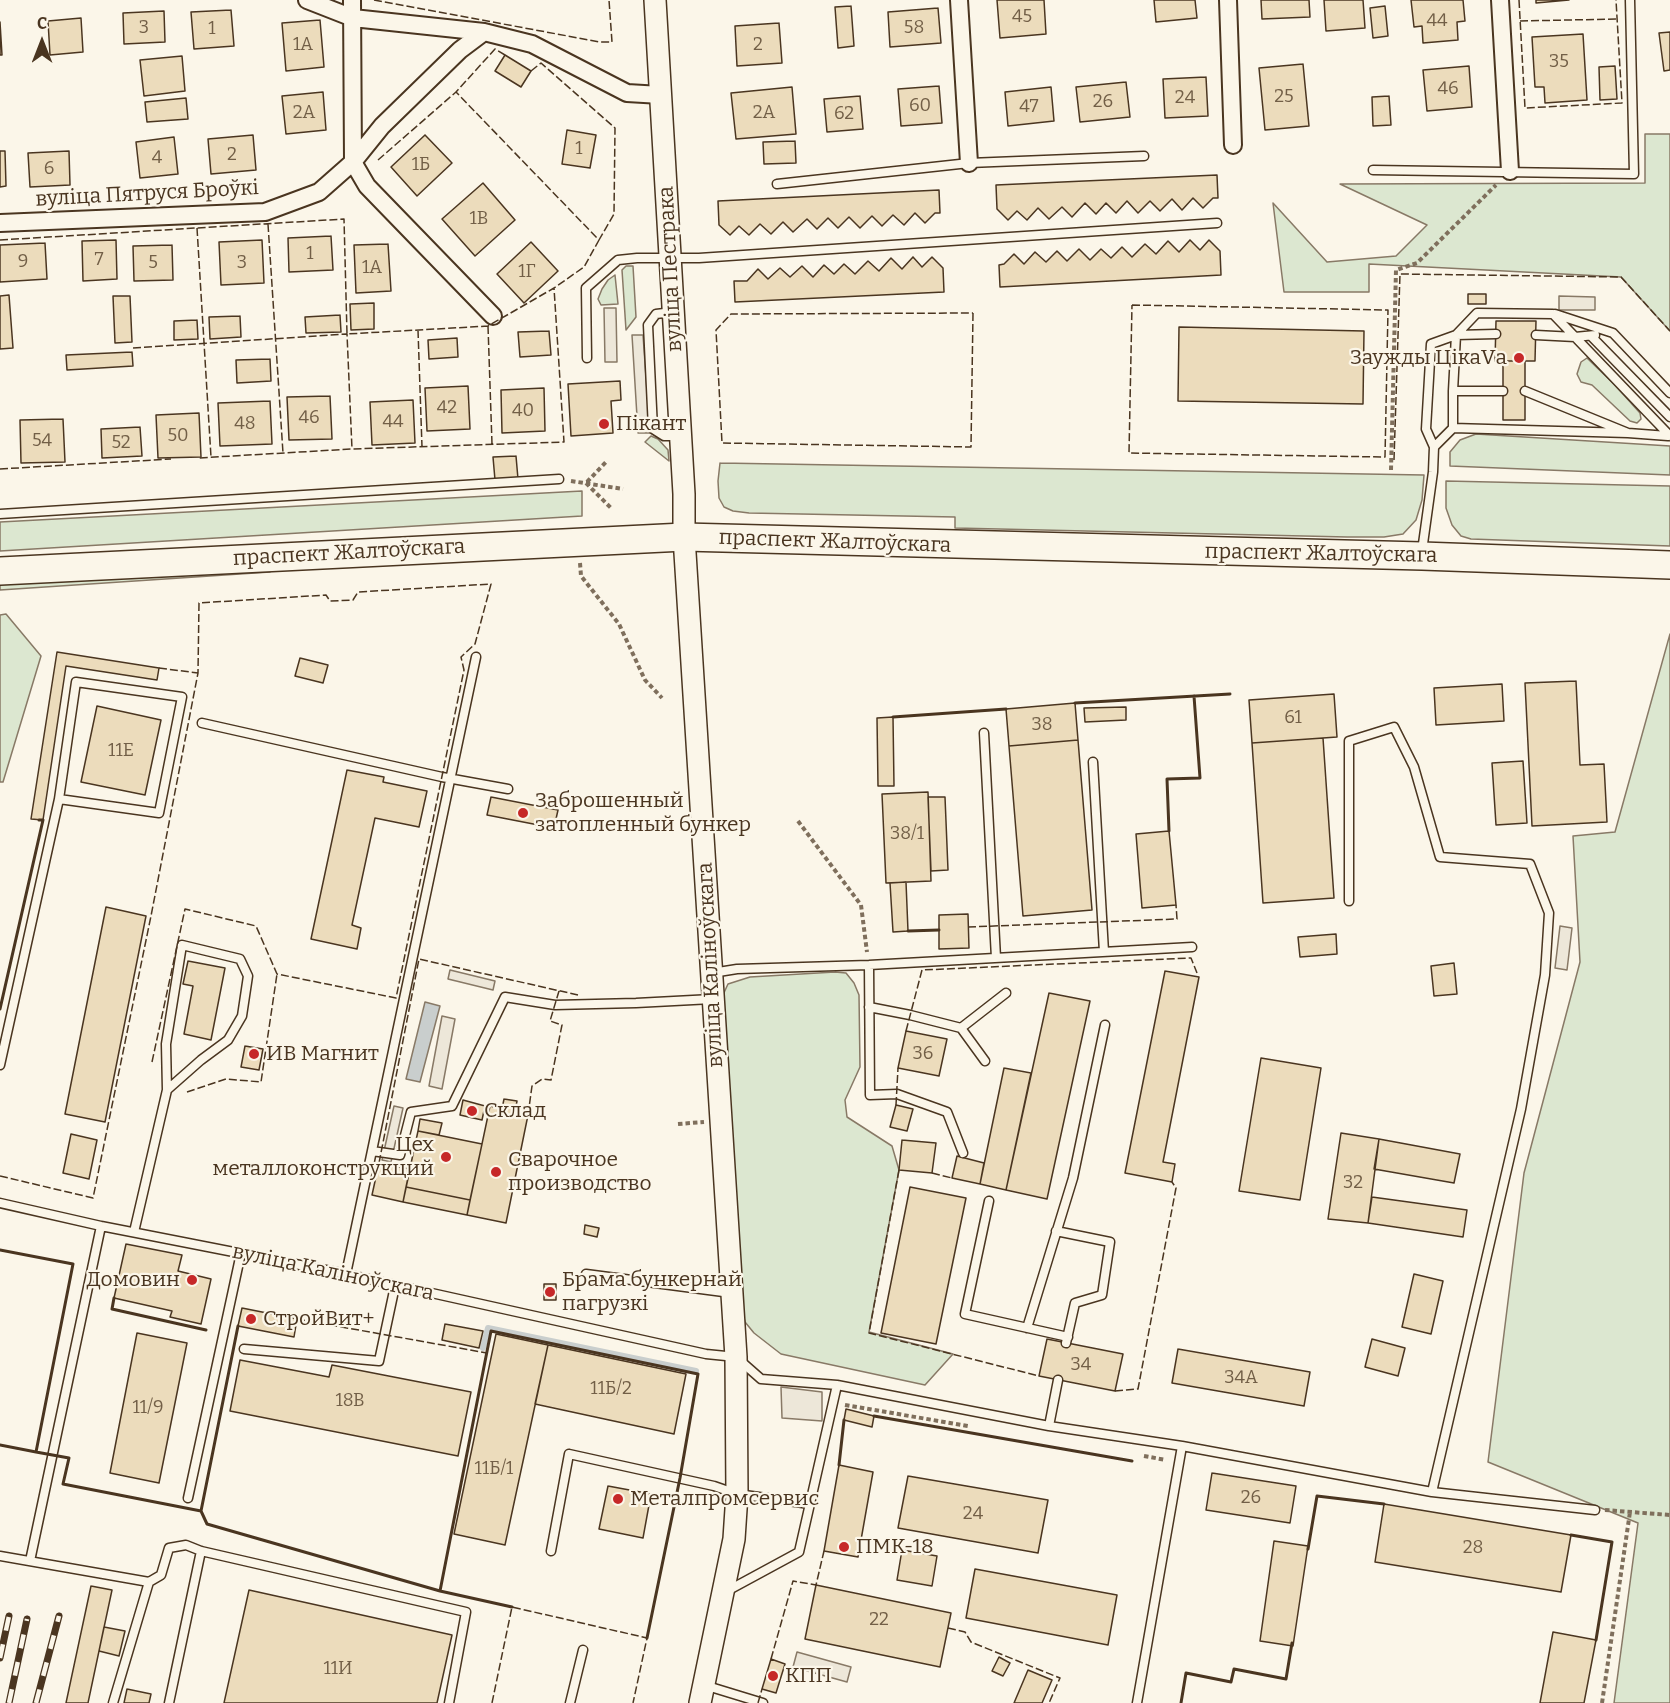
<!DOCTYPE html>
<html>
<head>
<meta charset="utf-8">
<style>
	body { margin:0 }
	#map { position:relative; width:1670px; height:1703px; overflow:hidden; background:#fbf6e9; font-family:Bitter,serif }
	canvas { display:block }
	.north { position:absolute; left:12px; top:12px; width:60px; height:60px; -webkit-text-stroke:4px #fbf6e9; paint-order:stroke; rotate:0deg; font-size:16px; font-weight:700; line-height:24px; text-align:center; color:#4a3520 }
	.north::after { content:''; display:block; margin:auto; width:21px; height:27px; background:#4a3520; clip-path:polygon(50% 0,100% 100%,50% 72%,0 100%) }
</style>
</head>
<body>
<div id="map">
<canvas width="1670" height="1703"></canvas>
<div class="north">С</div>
</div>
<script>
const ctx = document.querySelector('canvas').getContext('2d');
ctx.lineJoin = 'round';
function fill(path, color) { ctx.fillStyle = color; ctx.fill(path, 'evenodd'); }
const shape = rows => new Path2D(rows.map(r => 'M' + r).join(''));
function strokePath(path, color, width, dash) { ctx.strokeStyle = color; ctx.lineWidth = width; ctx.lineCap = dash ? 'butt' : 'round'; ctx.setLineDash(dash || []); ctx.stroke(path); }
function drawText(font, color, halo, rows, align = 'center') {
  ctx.font = font + ' Bitter,serif'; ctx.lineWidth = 4.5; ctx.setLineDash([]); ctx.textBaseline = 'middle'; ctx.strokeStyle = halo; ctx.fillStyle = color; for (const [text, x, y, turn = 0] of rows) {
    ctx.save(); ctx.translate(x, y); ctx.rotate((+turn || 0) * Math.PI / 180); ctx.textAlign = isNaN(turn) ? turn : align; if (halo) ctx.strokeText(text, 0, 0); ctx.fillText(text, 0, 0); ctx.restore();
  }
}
const green = shape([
	[1645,134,1670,134,1670,331,1621,277,1369,264,1369,292,1284,292,1273,203,1327,262,1396,256,1427,225,1340,184,1645,183,1645,134],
	[626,266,633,266,636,317,626,330,622,270,626,266],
	[615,275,618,304,601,305,598,299,602,289,608,280,615,275],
	[1587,358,1614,384,1640,413,1641,419,1637,423,1630,421,1592,385,1581,382,1577,374,1581,362,1587,358],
	[1476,434,1670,446,1670,475,1450,466,1450,452,1460,440,1476,434],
	[651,436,658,439,668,450,669,461,645,442,651,436],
	[720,463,1424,475,1422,500,1416,520,1403,534,1384,537,1347,537,955,528,955,517,749,513,733,511,724,507,719,498,718,481,720,463],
	[1446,481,1670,486,1670,546,1471,539,1461,536,1452,525,1446,508,1446,481],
	[582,491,582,516,0,551,0,522,582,491],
	[270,565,270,572,0,590,0,581,270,565],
	[6,614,41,656,3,782,0,782,0,615,6,614],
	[1670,634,1670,1703,1614,1703,1638,1523,1488,1462,1524,1173,1580,962,1573,836,1615,832,1670,634],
	[835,972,846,973,854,983,859,995,860,1067,845,1100,847,1117,892,1146,899,1170,869,1332,953,1354,925,1385,781,1354,754,1333,745,1322,741,1306,722,997,728,984,750,977,835,972]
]);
const parking = shape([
	[1559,296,1595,297,1595,310,1559,310,1559,296],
	[604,308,616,308,617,362,605,362,604,308],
	[632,335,643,335,650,433,638,433,632,335],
	[1560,926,1572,928,1567,970,1555,968,1560,926],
	[450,970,495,981,493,990,448,979,450,970],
	[442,1016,455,1019,442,1089,429,1086,442,1016],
	[394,1106,403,1108,391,1162,382,1160,394,1106],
	[781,1387,822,1392,822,1421,782,1418,781,1387],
	[797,1652,851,1667,847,1682,793,1667,797,1652]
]);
const water = shape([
	[425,1002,440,1006,420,1082,406,1079,425,1002]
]);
const stream = shape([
	[483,1348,488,1328,696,1371]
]);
const building = shape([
	[997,0,1044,0,1046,34,1000,38,997,0],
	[1154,0,1195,0,1197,18,1156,22,1154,0],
	[1261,0,1309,0,1310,17,1262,19,1261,0],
	[1324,0,1363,0,1365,28,1326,31,1324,0],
	[1411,0,1463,0,1465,21,1457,22,1458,40,1423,43,1422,26,1414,27,1411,0],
	[1536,0,1569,0,1536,3,1536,0],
	[851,6,854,46,838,48,835,7,851,6],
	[1385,6,1388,36,1373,38,1370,8,1385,6],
	[938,8,941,43,890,47,888,12,938,8],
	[231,10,234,46,194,49,191,12,231,10],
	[164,11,165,42,124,44,123,13,164,11],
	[81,18,83,52,50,55,48,21,81,18],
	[320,20,324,67,286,71,282,23,320,20],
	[0,22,2,55,0,55,0,22],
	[779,23,782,63,737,66,735,26,779,23],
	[1670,32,1670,70,1664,71,1659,33,1670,32],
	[1583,34,1587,100,1545,103,1544,87,1535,87,1532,37,1583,34],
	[505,55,531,71,521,87,495,71,505,55],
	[182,56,185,91,144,96,140,60,182,56],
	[1303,64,1309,126,1265,130,1259,68,1303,64],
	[1469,66,1472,107,1427,111,1423,70,1469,66],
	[1615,66,1617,99,1600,100,1599,67,1615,66],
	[1206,77,1208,116,1165,118,1163,79,1206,77],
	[1126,82,1130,117,1080,122,1076,87,1126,82],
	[939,86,942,123,901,126,898,89,939,86],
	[792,87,796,134,736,139,731,93,792,87],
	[1051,87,1054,121,1008,126,1005,92,1051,87],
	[323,92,326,130,286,134,282,96,323,92],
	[860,96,863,129,827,132,824,99,860,96],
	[1389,96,1391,125,1373,126,1372,97,1389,96],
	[186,98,188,119,147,122,145,102,186,98],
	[567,130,596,135,590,168,562,164,567,130],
	[253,135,256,170,211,174,208,139,253,135],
	[425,135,452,163,417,196,391,167,425,135],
	[174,137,178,174,140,178,136,142,174,137],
	[795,141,796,163,764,164,763,142,795,141],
	[0,151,5,151,6,186,0,187,0,151],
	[69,151,70,185,30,187,28,153,69,151],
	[1217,175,1218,198,1213,198,1203,208,1193,198,1182,210,1172,199,1160,211,1150,201,1138,213,1127,201,1116,213,1106,203,1096,214,1085,203,1072,217,1062,207,1049,219,1038,208,1027,220,1017,211,1008,220,997,209,996,185,1217,175],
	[483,183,515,220,475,256,442,219,483,183],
	[939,190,940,213,935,213,925,223,915,213,904,225,893,215,882,226,872,216,860,228,849,217,838,228,828,218,817,229,807,219,793,232,783,222,771,234,760,224,749,235,739,226,730,235,719,225,718,201,939,190],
	[331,236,333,270,289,272,288,238,331,236],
	[116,240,117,279,83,281,82,241,116,240],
	[262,240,264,283,221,285,219,242,262,240],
	[1190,240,1200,250,1209,240,1220,251,1221,275,1000,287,999,265,1004,264,1014,254,1024,264,1035,252,1046,262,1057,251,1067,261,1079,249,1090,260,1101,249,1111,258,1122,247,1132,257,1145,244,1156,254,1168,241,1179,252,1190,240],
	[531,242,558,271,524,303,497,274,531,242],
	[45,243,47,279,0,282,0,245,45,243],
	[388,244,391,291,356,293,354,245,388,244],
	[172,245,173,280,134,281,133,246,172,245],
	[913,257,922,267,932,257,943,268,944,292,735,302,734,281,747,281,758,269,768,279,780,268,790,277,802,266,813,277,824,265,834,274,844,264,855,274,868,261,879,271,891,258,902,269,913,257],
	[1468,294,1486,294,1486,304,1468,304,1468,294],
	[9,295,13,348,0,349,0,296,9,295],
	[113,296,130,296,132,342,115,343,113,296],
	[374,303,374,329,351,330,350,304,374,303],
	[340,315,341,332,306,333,305,317,340,315],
	[240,316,241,337,210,339,209,317,240,316],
	[197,320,198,339,174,340,174,321,197,320],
	[1496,321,1536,321,1535,361,1495,361,1496,321],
	[1179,327,1364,331,1363,404,1178,401,1179,327],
	[549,331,551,355,520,357,518,332,549,331],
	[457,338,458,357,429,359,428,340,457,338],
	[132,352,133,366,67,370,66,355,132,352],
	[270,359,271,381,237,383,236,360,270,359],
	[1503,361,1525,361,1525,420,1503,420,1503,361],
	[620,381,621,400,611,401,613,433,571,436,568,384,620,381],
	[468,386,470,429,427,431,425,388,468,386],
	[544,388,545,431,502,433,501,390,544,388],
	[330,396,332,439,289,440,287,397,330,396],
	[413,400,415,443,372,445,370,402,413,400],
	[270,401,272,444,220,446,218,403,270,401],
	[199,413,201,457,158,458,156,415,199,413],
	[63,419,65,462,21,463,20,420,63,419],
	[140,427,142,456,102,458,101,429,140,427],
	[516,456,518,479,495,480,493,457,516,456],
	[57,652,159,668,157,680,66,666,43,820,31,819,57,652],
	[300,658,328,665,323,683,295,676,300,658],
	[1576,681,1580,765,1604,764,1607,822,1532,826,1525,683,1576,681],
	[1502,684,1504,721,1436,725,1434,688,1502,684],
	[1334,694,1337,737,1252,743,1249,700,1334,694],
	[1075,703,1078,740,1009,746,1006,709,1075,703],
	[97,706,161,720,145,795,81,782,97,706],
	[1126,707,1126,720,1085,722,1084,708,1126,707],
	[893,717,894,786,878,786,877,718,893,717],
	[1323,738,1334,898,1263,903,1252,743,1323,738],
	[1078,740,1092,910,1023,916,1009,746,1078,740],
	[1523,761,1527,823,1496,825,1492,763,1523,761],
	[347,770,384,777,383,782,427,791,419,827,375,818,352,925,361,928,357,949,311,939,347,770],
	[928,792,931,881,886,883,882,794,928,792],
	[491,797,558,810,554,828,487,815,491,797],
	[928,797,945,797,948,870,931,871,928,797],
	[1169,831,1176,905,1142,908,1136,834,1169,831],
	[906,882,908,931,893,932,890,883,906,882],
	[106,907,146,916,105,1122,65,1114,106,907],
	[968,914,969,948,939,949,939,915,968,914],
	[1336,934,1337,954,1300,957,1298,937,1336,934],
	[188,961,225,968,211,1040,184,1034,193,986,183,984,188,961],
	[1454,963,1457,994,1434,996,1431,966,1454,963],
	[1165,971,1199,977,1163,1162,1175,1164,1172,1182,1125,1173,1165,971],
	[1049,993,1090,1001,1047,1199,1006,1190,1049,993],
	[906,1031,947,1039,939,1076,898,1068,906,1031],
	[245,1046,263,1049,259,1070,241,1067,245,1046],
	[1261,1058,1321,1068,1300,1200,1239,1191,1261,1058],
	[1004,1068,1031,1073,1006,1190,980,1184,1004,1068],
	[504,1099,517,1101,515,1112,528,1115,506,1223,467,1215,490,1106,502,1109,504,1099],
	[463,1100,485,1106,482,1120,460,1115,463,1100],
	[896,1105,913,1109,907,1131,890,1127,896,1105],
	[420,1119,442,1123,439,1135,418,1131,420,1119],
	[418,1131,482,1144,470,1200,406,1187,418,1131],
	[1341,1133,1379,1139,1368,1223,1328,1219,1341,1133],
	[71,1134,97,1140,89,1179,63,1173,71,1134],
	[1379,1139,1460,1154,1454,1183,1374,1169,1379,1139],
	[902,1140,936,1143,932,1173,899,1170,902,1140],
	[957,1156,984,1163,980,1184,952,1178,957,1156],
	[379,1163,410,1169,403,1202,372,1195,379,1163],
	[406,1187,470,1200,467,1215,403,1202,406,1187],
	[910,1187,966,1198,936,1344,881,1333,910,1187],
	[1372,1197,1467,1210,1463,1237,1368,1223,1372,1197],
	[585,1225,599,1228,597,1237,584,1234,585,1225],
	[126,1244,182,1255,178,1271,211,1279,201,1324,170,1317,172,1311,114,1298,126,1244],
	[1414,1274,1443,1281,1431,1334,1402,1327,1414,1274],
	[544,1284,556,1284,556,1300,544,1300,544,1284],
	[242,1308,297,1319,294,1337,238,1326,242,1308],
	[445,1324,483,1331,479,1348,442,1340,445,1324],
	[137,1333,187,1343,159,1483,110,1473,137,1333],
	[496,1334,548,1345,505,1545,454,1534,496,1334],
	[1047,1339,1123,1354,1115,1391,1039,1376,1047,1339],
	[1372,1339,1405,1348,1398,1376,1365,1367,1372,1339],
	[548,1345,686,1374,674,1434,535,1404,548,1345],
	[1178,1349,1310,1372,1304,1406,1172,1383,1178,1349],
	[240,1360,329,1377,332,1365,471,1392,458,1456,230,1411,240,1360],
	[846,1409,874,1416,872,1427,844,1420,846,1409],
	[839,1465,873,1472,858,1557,824,1551,839,1465],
	[1212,1473,1296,1486,1290,1523,1206,1510,1212,1473],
	[908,1476,1048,1500,1038,1553,898,1528,908,1476],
	[608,1486,651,1494,643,1538,599,1529,608,1486],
	[1384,1504,1571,1535,1561,1592,1375,1562,1384,1504],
	[1274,1541,1308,1546,1293,1646,1260,1641,1274,1541],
	[902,1550,937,1556,932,1586,897,1580,902,1550],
	[975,1569,1117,1595,1108,1645,966,1618,975,1569],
	[816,1585,951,1613,940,1667,805,1639,816,1585],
	[91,1586,112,1590,99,1651,88,1703,66,1703,91,1586],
	[249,1590,452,1635,437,1703,224,1703,249,1590],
	[104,1627,125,1631,119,1656,99,1651,104,1627],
	[1553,1632,1596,1640,1584,1703,1540,1703,1553,1632],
	[999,1657,1010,1663,1003,1676,992,1671,999,1657],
	[771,1659,785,1664,776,1693,762,1689,771,1659],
	[1028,1670,1052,1680,1042,1703,1014,1703,1028,1670],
	[127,1689,151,1694,149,1703,124,1703,127,1689]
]);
const path = shape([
	[1391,470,1396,270,1417,263,1496,185],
	[571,481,623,489],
	[587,482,606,462],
	[586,483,611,508],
	[580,563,581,576,619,624,645,680,662,698],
	[798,821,861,905,867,952],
	[678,1124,704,1122],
	[845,1405,968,1426],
	[1144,1456,1166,1460],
	[1605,1510,1670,1515],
	[1602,1703,1630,1512]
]);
const service = shape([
	[1373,170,1634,174,1630,0],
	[777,184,969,163,1144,156],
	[673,312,656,314,648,325,653,429,664,436,680,436],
	[1555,314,1613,333,1670,393],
	[1536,335,1575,337,1595,335],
	[1591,336,1670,417],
	[587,358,586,288,618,260,637,258,699,258,1217,223],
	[1453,391,1456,335,1477,313,1553,314,1670,436],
	[1525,391,1628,433,1668,436],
	[1453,428,1628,433],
	[1434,447,1426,429,1431,344,1456,335,1496,334],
	[0,514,559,479],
	[1422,551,1433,472,1434,447,1453,428,1453,391,1503,391],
	[202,723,442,777,508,789],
	[984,733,996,958],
	[1093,762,1104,952],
	[1349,901,1349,741,1394,727,1414,767,1440,857,1530,864,1549,913,1545,975,1521,1109,1432,1492],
	[869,965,870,1095,897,1094,947,1112,963,1153],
	[712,973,737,969,869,965,1192,947],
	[869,1007,910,1015,961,1028,985,1061],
	[961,1028,1006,993],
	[0,1065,59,799,76,682,182,697,159,813,59,799],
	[372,1151,400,1155,411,1112,452,1106,505,997,555,1005,636,1003,712,999],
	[989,1201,965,1314,1068,1337],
	[0,1203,101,1226,346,1274,706,1354,736,1357,761,1379,837,1385,1049,1426,1182,1446,1432,1492,1595,1510],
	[1056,1231,1110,1242,1102,1295,1075,1303,1066,1343],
	[134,1232,167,1090,201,1060,228,1040,242,1016,248,976,240,959,182,945,166,1044,167,1090],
	[346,1274,476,657],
	[586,1274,731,1293],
	[1027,1328,1073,1178,1105,1025],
	[244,1349,379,1361,395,1286],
	[1049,1426,1058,1380],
	[188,1498,241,1253],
	[551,1551,569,1454,714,1486,737,1494,810,1504],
	[0,1556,149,1582,113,1703],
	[30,1561,101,1226],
	[149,1582,161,1575,169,1548,186,1545,201,1551,466,1612,449,1703],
	[727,1591,799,1552,837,1385],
	[704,1685,763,1703],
	[169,1703,201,1551],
	[570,1703,583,1650],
	[1137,1703,1182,1446]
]);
const minor = shape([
	[307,0,353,18,484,32,532,44,627,93,661,95],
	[352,0,353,162,367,186,493,316],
	[959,0,969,163],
	[1228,0,1233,145],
	[1500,0,1510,171],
	[0,223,265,212,319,192,353,162,382,126,460,50,484,32]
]);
const tertiary = shape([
	[655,0,684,494,684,537,736,1357,737,1494,734,1539,700,1703]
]);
const primary = shape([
	[0,571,684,537,1422,556,1670,565]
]);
const rail = shape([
	[0,1658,9,1616],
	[9,1703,27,1619],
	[36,1703,59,1616]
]);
const fence = shape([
	[374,0,600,42,612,42,609,0],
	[1519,0,1525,108,1622,103,1616,0],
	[1520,21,1617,19],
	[505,55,495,49,456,92,599,240,584,267,554,288],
	[531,71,541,63,615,128,614,214,599,240],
	[378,160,456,92],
	[268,224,283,453],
	[197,228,211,457],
	[0,240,344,219,347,334,488,326,554,288,564,442,352,449,198,458],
	[1132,305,1388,310,1385,457,1129,453,1132,305],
	[973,313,971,447,722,443,716,330,731,314,973,313],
	[488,326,492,444],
	[418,330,422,447],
	[133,348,347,334,352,449],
	[1394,460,1400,274,1621,277,1670,331],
	[0,469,171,459],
	[159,668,198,673],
	[968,927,1177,919,1176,905],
	[906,1031,922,970,1191,958,1197,973],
	[187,1092,226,1079,261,1082,277,974],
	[896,1105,898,1068],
	[528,1115,532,1086,542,1079,551,1080,562,1025,550,1021,559,991],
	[379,1163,419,959,578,995],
	[899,1170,869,1333,1039,1376],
	[932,1173,952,1178],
	[0,1176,93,1198,151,916,198,673,199,603,326,595,330,601,353,600,358,592,491,584,475,644,461,657,464,670,396,998,277,974,256,926,185,909,152,1062],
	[297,1319,487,1353],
	[1115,1391,1138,1389,1176,1188,1172,1182],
	[948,1628,965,1632,971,1642,1060,1678,1049,1703],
	[771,1659,793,1581,816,1585,824,1551],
	[492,1703,512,1607,647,1638,633,1703],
	[758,1703,762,1689]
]);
const wall = shape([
	[1075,703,1230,694],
	[893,717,1006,709],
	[1169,831,1167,779,1200,778,1194,696],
	[908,931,939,930],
	[0,1009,43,820,39,820],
	[0,1250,73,1264,36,1452,0,1445],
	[114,1298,112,1309,206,1330],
	[874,1416,1132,1461],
	[36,1452,69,1458,63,1484,201,1511,238,1326],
	[839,1465,844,1420],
	[201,1511,207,1524,440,1591],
	[1571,1535,1612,1542,1596,1640],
	[1308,1549,1317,1496,1384,1504],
	[512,1607,440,1591,491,1331,698,1374,680,1478,647,1638],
	[1181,1703,1186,1673,1231,1682,1234,1669,1286,1679,1292,1643]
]);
const markers = [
	[1519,358,6,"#c62828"],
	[604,424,6,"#c62828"],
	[523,813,6,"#c62828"],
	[254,1054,6,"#c62828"],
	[472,1111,6,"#c62828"],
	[446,1157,6,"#c62828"],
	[496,1172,6,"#c62828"],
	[192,1280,6,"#c62828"],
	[550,1292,6,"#c62828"],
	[251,1319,6,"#c62828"],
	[618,1499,6,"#c62828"],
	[844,1547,6,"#c62828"],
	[773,1676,6,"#c62828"]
];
const numberNames = [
	["45",1022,17],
	["44",1437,21],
	["3",144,28],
	["58",914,28],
	["1",212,29],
	["1А",303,45],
	["2",758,45],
	["35",1559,62],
	["46",1448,89],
	["25",1284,97],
	["24",1185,98],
	["26",1103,102],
	["60",920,106],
	["47",1029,107],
	["2А",304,113],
	["2А",764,113],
	["62",844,114],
	["1",579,149],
	["2",232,155],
	["4",157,158],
	["1Б",421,165],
	["6",49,169],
	["1В",479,219],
	["1",310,254],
	["7",99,260],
	["9",23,262],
	["5",153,263],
	["3",242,263],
	["1А",372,268],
	["1Г",527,272],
	["42",447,408],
	["40",523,411],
	["46",309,418],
	["44",393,422],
	["48",245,424],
	["50",178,436],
	["54",42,441],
	["52",121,443],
	["61",1293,718],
	["38",1042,725],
	["11Е",121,751],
	["38/1",907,834],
	["36",923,1054],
	["32",1353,1183],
	["34",1081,1365],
	["34А",1241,1378],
	["11Б/2",611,1389],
	["18В",350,1401],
	["11/9",148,1408],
	["11Б/1",494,1469],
	["26",1251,1498],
	["24",973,1514],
	["28",1473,1548],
	["22",879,1620],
	["11И",338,1669]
];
const streetNames = [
	["вуліца Пятруся Броўкі",147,194,-3],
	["вуліца Пестрака",671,269,-93],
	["праспект Жалтоўскага",835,542,2],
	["праспект Жалтоўскага",349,553,-3],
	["праспект Жалтоўскага",1321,554,1],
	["вуліца Каліноўскага",711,965,-93],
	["вуліца Каліноўскага",333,1273,12]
];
const poiNames = [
	["Заужды ЦікаVа",1507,358,"right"],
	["Пікант",616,424],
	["Заброшенный",535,801],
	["затопленный бункер",535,825],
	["ИВ Магнит",266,1054],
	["Склад",484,1111],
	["Цех",434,1145,"right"],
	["металлоконструкций",434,1169,"right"],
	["Сварочное",508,1160],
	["производство",508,1184],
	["Домовин",180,1280,"right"],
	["Брама бункернай",562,1280],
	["пагрузкі",562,1304],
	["СтройВит+",263,1319],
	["Металпромсервис",630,1499],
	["ПМК-18",856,1547],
	["КПП",785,1676]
];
fill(green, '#dce7d0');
strokePath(green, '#887966', 1.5);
fill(parking, '#ede7d9');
strokePath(parking, '#887966', 1.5);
fill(water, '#c9cecd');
strokePath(water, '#887966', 1.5);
strokePath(stream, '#c9cecd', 6);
fill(building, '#ecdcbc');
strokePath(building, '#4a3520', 1.5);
strokePath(service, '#4a3520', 11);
strokePath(minor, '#4a3520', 20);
strokePath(tertiary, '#4a3520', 24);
strokePath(primary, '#4a3520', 30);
strokePath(path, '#7f6f5c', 4, [4.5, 3]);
strokePath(service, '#fbf6e9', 8);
strokePath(minor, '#fbf6e9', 16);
strokePath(tertiary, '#fbf6e9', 21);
strokePath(primary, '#fbf6e9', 27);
strokePath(rail, '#4a3520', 7);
strokePath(rail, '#fbf6e9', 4.5, [14]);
strokePath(fence, '#4a3520', 1.5, [8, 3]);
strokePath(wall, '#4a3520', 3);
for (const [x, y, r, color] of markers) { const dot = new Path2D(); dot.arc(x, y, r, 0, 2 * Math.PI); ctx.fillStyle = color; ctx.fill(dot); strokePath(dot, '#fbf6e9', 2); }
drawText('18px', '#725f47', null, numberNames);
drawText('21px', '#4a3520', '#fbf6e9', streetNames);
drawText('21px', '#4a3520', '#fbf6e9', poiNames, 'left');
</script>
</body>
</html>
